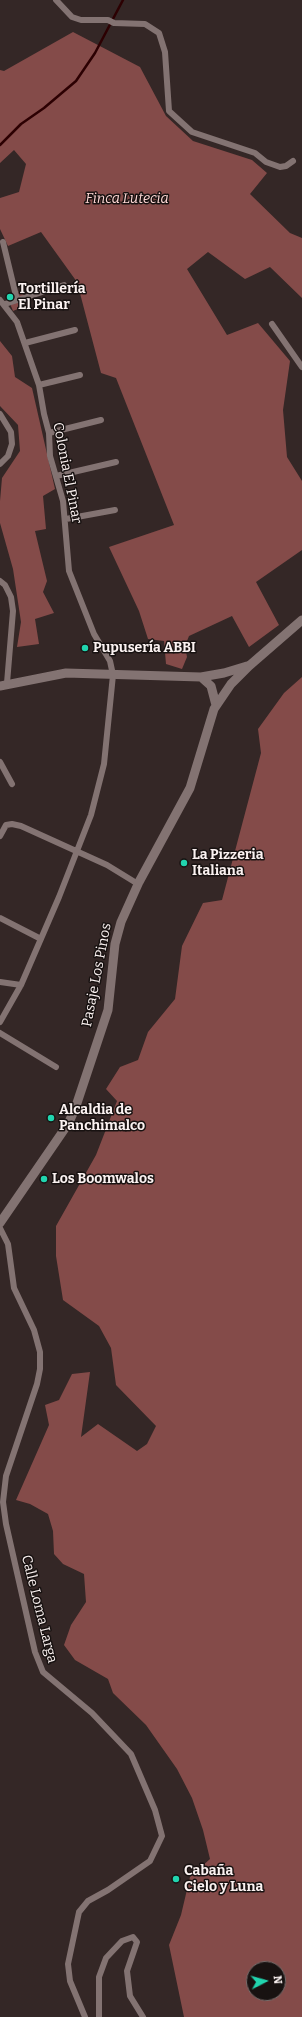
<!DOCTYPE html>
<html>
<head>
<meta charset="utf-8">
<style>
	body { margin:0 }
	#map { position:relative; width:302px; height:2017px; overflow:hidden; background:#342726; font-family:Bitter,serif }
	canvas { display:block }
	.north { position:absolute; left:246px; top:1961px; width:40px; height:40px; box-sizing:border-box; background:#181211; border:1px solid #736c6b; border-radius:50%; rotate:84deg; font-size:11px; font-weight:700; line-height:16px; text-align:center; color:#fbf2f1 }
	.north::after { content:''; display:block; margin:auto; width:14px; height:18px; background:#21d5af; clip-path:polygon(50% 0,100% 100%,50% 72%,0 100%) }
</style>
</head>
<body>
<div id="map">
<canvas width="302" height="2017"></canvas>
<div class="north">N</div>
</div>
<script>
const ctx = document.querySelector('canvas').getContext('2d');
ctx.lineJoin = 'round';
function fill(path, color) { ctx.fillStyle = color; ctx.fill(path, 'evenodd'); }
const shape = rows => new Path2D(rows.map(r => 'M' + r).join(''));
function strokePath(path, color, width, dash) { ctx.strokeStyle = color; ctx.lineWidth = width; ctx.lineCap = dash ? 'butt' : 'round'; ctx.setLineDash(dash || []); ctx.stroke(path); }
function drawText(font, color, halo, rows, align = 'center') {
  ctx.font = font + ' Bitter,serif'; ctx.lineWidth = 3; ctx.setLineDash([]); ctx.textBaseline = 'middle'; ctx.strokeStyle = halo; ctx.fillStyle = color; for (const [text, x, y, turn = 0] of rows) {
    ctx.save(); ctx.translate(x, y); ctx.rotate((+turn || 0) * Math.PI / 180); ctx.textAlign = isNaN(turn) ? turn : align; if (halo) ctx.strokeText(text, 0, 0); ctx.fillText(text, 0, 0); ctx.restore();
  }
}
const forest = shape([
	[73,32,140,67,166,116,193,141,252,160,267,173,250,194,290,233,302,238,302,298,270,267,245,279,208,252,187,269,227,335,258,323,290,361,283,410,287,457,302,481,302,550,256,582,279,625,249,647,232,616,189,636,185,646,187,657,182,669,166,664,164,641,148,639,139,611,109,547,174,525,116,378,101,373,77,282,41,232,8,246,0,229,0,198,19,192,26,164,14,150,0,163,0,70,4,71],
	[22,290,27,305,13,311,7,296],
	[0,341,12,356,15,377,32,388,55,489,43,496,46,529,35,531,47,581,43,592,54,613,35,619,39,644,17,647,21,622,13,569,0,523,0,501,2,478,20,451,18,425,0,406],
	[302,677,302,2017,184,2017,169,1945,181,1915,190,1877,210,1859,203,1830,192,1798,177,1769,146,1725,113,1693,108,1679,75,1660,64,1645,71,1625,86,1602,84,1574,63,1564,54,1554,53,1531,48,1514,30,1504,16,1500,49,1425,45,1405,59,1400,72,1374,90,1372,81,1437,98,1424,137,1451,147,1444,156,1426,116,1385,111,1348,99,1326,63,1300,56,1256,56,1226,96,1155,117,1101,106,1089,120,1067,138,1060,148,1032,175,999,182,946,203,903,222,900,261,753,258,729,284,693],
	[254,1969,278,1969,278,1993,254,1993]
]);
const stream = shape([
	[0,145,21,124,44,108,76,81,95,53,123,0]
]);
const minor = shape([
	[56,0,72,17,81,20,108,20,114,23,145,24,159,33,165,52,169,111,192,132,255,153,266,162,280,167,286,166,293,161],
	[3,242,17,300],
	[0,300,17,322,39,385,44,414,49,433,50,456,63,501,69,571,94,634,110,661,113,675,104,764,91,815,59,897,21,985,0,1022],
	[5,304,64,285],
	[272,324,302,367],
	[25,343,75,330],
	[39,385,80,375],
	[0,414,11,432,12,444,8,456,0,464],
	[49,433,101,420],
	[56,476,116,462],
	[66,519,115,510],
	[0,581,5,585,11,597,13,611,7,683],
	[0,762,12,784],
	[0,836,6,825,12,824,21,826,107,865,138,884],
	[0,918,41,939],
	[0,982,21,985],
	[0,1033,56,1067],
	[0,1228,8,1244,14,1288,34,1330,40,1352,40,1369,37,1384,6,1476,3,1502,6,1524,35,1652,43,1672,92,1713,131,1754,155,1810,162,1836,150,1861,108,1890,88,1901,79,1912,68,1964,70,1981,85,2017],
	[99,2017,99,1977,106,1958,122,1941,133,1937,137,1942,127,1971,130,1996,143,2017]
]);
const secondary = shape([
	[201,677,211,686,216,705],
	[0,686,66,673,201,677,224,673,247,666],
	[0,1223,68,1124,75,1109,108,1010,115,944,121,922,139,882,190,788,214,709,231,684,249,666,302,620]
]);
const markers = [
	[10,297,4,"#21d5af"],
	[85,648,4,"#21d5af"],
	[184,863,4,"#21d5af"],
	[51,1118,4,"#21d5af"],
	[44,1179,4,"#21d5af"],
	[176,1879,4,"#21d5af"]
];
const parkNames = [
	["Finca Lutecia",127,199]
];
const poiNames = [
	["Tortillería",18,289],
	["El Pinar",18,305],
	["Pupusería ABBI",93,648],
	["La Pizzeria",192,855],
	["Italiana",192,871],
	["Alcaldia de",59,1110],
	["Panchimalco",59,1126],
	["Los Boomwalos",52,1179],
	["Cabaña",184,1871],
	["Cielo y Luna",184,1887]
];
const streetNames = [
	["Colonia El Pinar",67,473,79],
	["Pasaje Los Pinos",97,975,-79],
	["Calle Loma Larga",39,1609,76]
];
fill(forest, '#844b49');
strokePath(stream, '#2c0002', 2.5);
strokePath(minor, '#837372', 6);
strokePath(secondary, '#837372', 9);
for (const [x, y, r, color] of markers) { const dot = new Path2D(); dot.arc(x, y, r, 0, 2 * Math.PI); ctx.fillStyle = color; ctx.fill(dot); strokePath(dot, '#181211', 1.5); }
drawText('italic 14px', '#fed8d5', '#181211', parkNames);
drawText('bold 14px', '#fbf2f1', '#181211', poiNames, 'left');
drawText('14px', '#fbf2f1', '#181211', streetNames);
</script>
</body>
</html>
